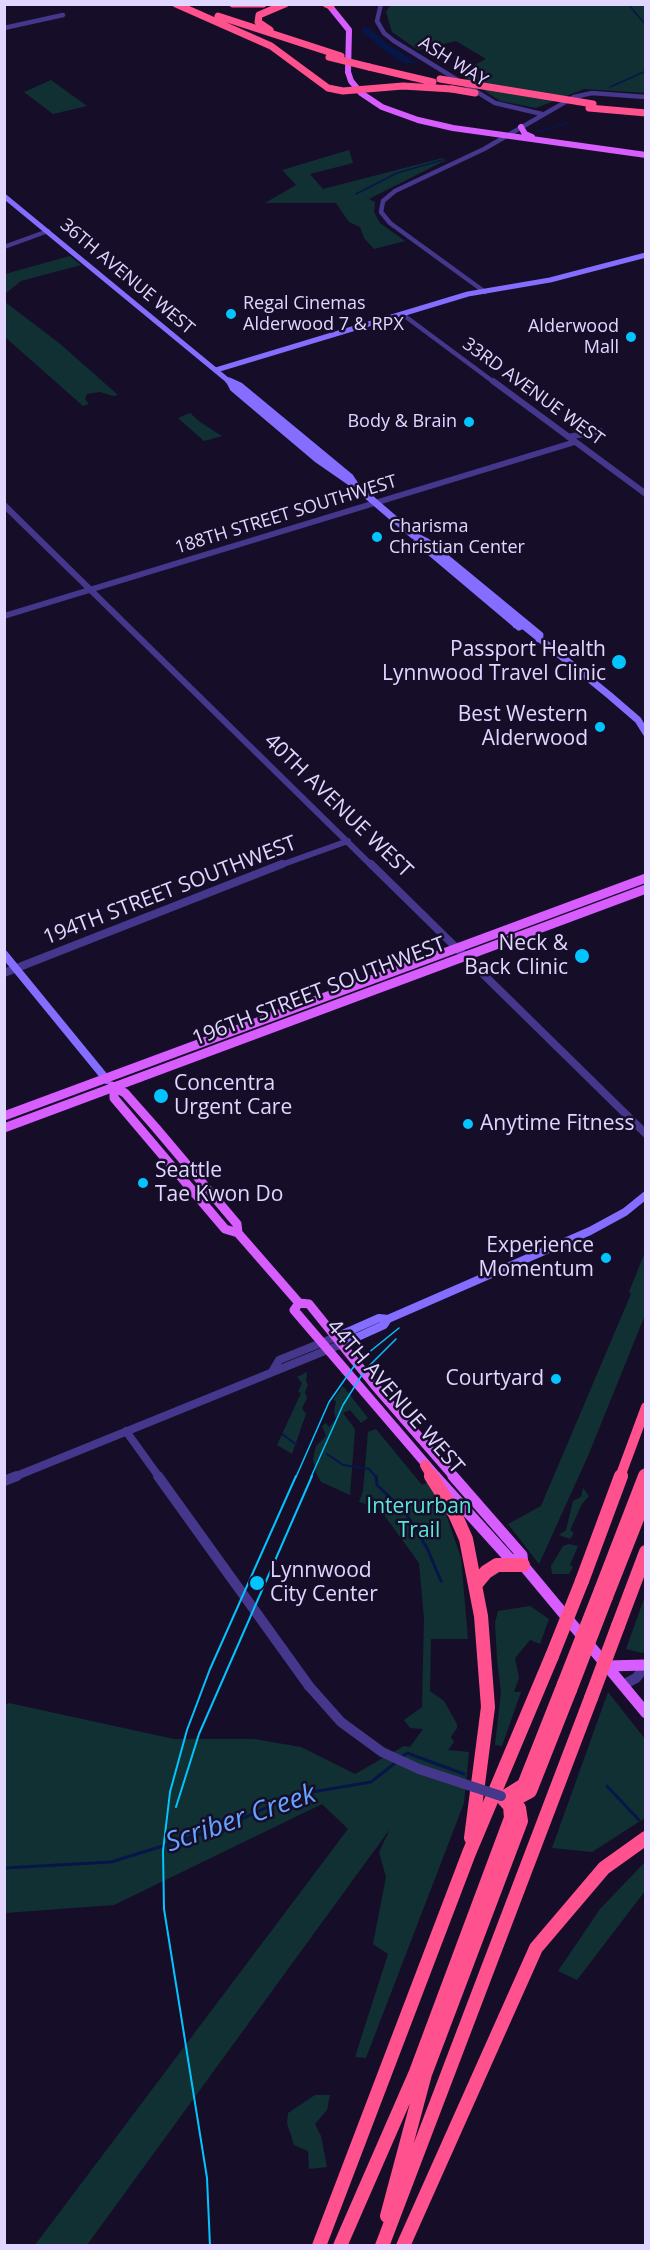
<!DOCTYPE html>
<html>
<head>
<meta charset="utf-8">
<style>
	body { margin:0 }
	#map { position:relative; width:650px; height:2250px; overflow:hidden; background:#160e29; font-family:"Open Sans",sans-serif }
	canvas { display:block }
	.frame { position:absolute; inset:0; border:6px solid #e0d6ff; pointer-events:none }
</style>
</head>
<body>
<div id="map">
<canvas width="650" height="2250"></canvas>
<div class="frame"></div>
</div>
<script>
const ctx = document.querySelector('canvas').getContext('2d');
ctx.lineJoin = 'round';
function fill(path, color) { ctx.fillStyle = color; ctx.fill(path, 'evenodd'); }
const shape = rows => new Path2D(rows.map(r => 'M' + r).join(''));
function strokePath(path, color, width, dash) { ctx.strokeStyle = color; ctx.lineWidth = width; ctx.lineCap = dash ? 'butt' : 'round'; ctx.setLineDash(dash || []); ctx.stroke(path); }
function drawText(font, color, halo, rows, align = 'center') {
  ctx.font = font + ' "Open Sans",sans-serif'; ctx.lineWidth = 5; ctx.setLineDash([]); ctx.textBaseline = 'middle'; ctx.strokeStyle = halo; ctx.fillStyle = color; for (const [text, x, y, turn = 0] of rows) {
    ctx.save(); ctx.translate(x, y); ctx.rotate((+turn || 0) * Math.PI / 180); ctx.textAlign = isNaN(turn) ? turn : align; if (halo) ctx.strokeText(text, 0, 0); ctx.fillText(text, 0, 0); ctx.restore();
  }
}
const green = shape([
	[391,4,645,5,645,93,584,89,536,108,500,101,470,81,464,80,466,78,459,73,486,59,456,41,418,50,392,32,386,12],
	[51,80,87,106,53,114,24,92],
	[349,150,353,163,310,174,323,189,443,158,446,160,369,199,375,202,374,212,380,223,405,241,374,249,364,238,360,227,349,222,336,203,265,203,296,185,282,170],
	[70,256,81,265,21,281,5,294,5,274],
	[5,302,59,343,118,395,113,396,100,392,87,394,85,399,89,404,83,406,5,337],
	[190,413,200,422,222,436,204,441,178,418],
	[645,1252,645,1315,588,1456,539,1564,508,1524,541,1506,631,1294,629,1292],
	[307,1372,306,1381,308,1385,305,1392,307,1398,302,1408,306,1414,292,1454,277,1445,301,1393,298,1392,302,1383,297,1377],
	[343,1386,368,1418,361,1423,350,1410,343,1413,355,1429,350,1495,321,1482,316,1473,313,1459,316,1446,326,1436,322,1426,326,1423,329,1427,336,1419,334,1412,336,1401,333,1400],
	[376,1429,422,1485,428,1482,446,1514,461,1558,468,1639,431,1639,430,1691,444,1701,457,1724,457,1728,451,1737,454,1742,448,1750,469,1752,464,1803,366,2058,355,2057,388,1954,373,1944,386,1877,379,1852,390,1829,87,2245,35,2245,348,1829,322,1804,114,1905,5,1913,4,1705,9,1703,174,1739,254,1739,301,1747,355,1774,404,1746,410,1747,423,1729,410,1728,404,1720,422,1707,424,1618,419,1563,379,1508,359,1502,363,1491,368,1432],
	[583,1488,589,1496,582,1504,570,1530,574,1533,570,1539,559,1535,566,1530,573,1501,581,1497],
	[569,1544,578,1546,570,1565,573,1567,569,1574,552,1574,551,1566,563,1546],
	[645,1596,645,1651,642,1653,626,1649],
	[530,1606,549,1619,540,1644,530,1640,515,1658,519,1678,514,1692,521,1692,502,1746,495,1745,501,1692,497,1659,495,1623,498,1611],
	[608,1692,645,1739,645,1818,592,1852,552,1848],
	[645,1862,645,1891,577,1980,558,1971,600,1909],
	[315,2095,330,2095,327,2110,315,2124,321,2136,327,2167,309,2169,308,2151,294,2145,287,2123,288,2113]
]);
const water = shape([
	[368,27,386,43,417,63,404,63,388,53,363,32,362,28]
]);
const streamFar2 = shape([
	[628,4,646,25],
	[610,87,646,71],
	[537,132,570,122],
	[356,194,397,173,446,159]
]);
const streamFar1 = shape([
	[282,1434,297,1445],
	[327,1454,343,1465,369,1469,376,1477]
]);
const stream = shape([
	[376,1476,377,1485,405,1512,427,1548,441,1581],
	[402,1757,407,1753,464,1774],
	[607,1786,639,1820],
	[4,1868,111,1862,224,1827,294,1795,371,1782,395,1763]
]);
const tertiaryFar3 = shape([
	[381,4,377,21,384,33,394,41,495,103,542,114],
	[4,28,63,15],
	[4,247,48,231],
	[485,292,390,223,381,212,383,201,395,191,484,149,574,97,592,93,646,97],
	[402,314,495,383]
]);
const tertiaryFar2 = shape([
	[493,381,646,494],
	[568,437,600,431],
	[4,505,372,866],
	[4,616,575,442],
	[278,866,348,841]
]);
const tertiaryFar1 = shape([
	[371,864,646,1134],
	[4,973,282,864],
	[273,1370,279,1360,336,1337],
	[126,1431,159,1477],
	[14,1477,342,1344]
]);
const tertiary = shape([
	[158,1476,309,1686],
	[4,1481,17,1476],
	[623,1685,636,1678,646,1666]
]);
const secondaryFar2 = shape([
	[4,196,231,383],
	[216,370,468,294,550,280,646,255]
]);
const secondaryFar1 = shape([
	[229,381,240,386,350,477,356,486],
	[230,382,233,388,317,459,356,486,413,535,427,542,540,635,539,639],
	[417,541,519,627],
	[516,625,524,626,609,695,638,720,646,733]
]);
const secondary = shape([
	[4,954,107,1080],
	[336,1337,379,1318,388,1319],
	[342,1344,384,1325,388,1319,590,1231,625,1212,646,1195]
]);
const primaryFar2 = shape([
	[328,4,349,30,348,72,351,81,361,93,382,107,418,120,453,128,646,155],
	[521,127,525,134,532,137]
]);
const primaryFar1 = shape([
	[112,1086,125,1093,156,1128,237,1224,238,1233],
	[114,1088,114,1098,225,1229,238,1233,299,1303,309,1304,375,1386,454,1477],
	[4,1116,646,878],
	[4,1128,646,889],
	[299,1303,294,1310,437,1477]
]);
const primary = shape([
	[435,1476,509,1558,523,1565,646,1713],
	[453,1476,522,1555,523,1565],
	[607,1666,646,1665]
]);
const motorwayFar2 = shape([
	[176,4,271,46,328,88,343,91,403,86,452,89],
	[233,4,263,4],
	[326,4,331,6],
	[218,16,341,56],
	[270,30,258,22,259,15,285,4],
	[369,67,433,82],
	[589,108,646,113]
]);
const motorwayFar1 = shape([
	[425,1465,432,1477],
	[620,1477,646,1407],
	[644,1477,646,1473]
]);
const motorway = shape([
	[431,1476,455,1514,466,1539,481,1616,488,1707,471,1838],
	[582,1581,621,1476],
	[476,1584,486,1572,497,1565,523,1565],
	[601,1590,645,1476],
	[606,1597,646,1496],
	[618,1626,646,1552],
	[508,1795,524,1785,564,1684],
	[506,1797,519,1797,530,1791,570,1690],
	[387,2216,425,2074,521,1821,519,1808,510,1800],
	[319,2246,469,1853,552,1656],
	[340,2246,416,2072,511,1818,510,1806,501,1796],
	[382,2246,591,1698],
	[403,2246,536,1948,604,1868,646,1838]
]);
const tramFar1 = shape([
	[296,1477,329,1402,357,1362,399,1328],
	[311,1477,343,1405,365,1370,396,1339]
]);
const tram = shape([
	[176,1807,199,1734,312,1476],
	[210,2246,207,2178,164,1909,163,1851,170,1792,187,1730,210,1669,296,1476]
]);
const tertiaryBridge = shape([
	[309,1686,341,1722,382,1752,419,1769,501,1796]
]);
const motorwayBridgeFar1 = shape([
	[329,57,369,67],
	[440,79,593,104],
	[452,89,475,93]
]);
const motorwayBridge = shape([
	[552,1656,582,1581],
	[564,1684,601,1590],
	[570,1690,606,1597],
	[591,1698,618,1626]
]);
const markers = [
	[231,314,6,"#02c4ff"],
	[631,337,6,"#02c4ff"],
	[469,422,6,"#02c4ff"],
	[377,537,6,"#02c4ff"],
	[619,662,8,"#02c4ff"],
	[600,727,6,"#02c4ff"],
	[582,956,8,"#02c4ff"],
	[161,1096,8,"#02c4ff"],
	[468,1124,6,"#02c4ff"],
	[143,1183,6,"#02c4ff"],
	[606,1258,6,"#02c4ff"],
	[556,1379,6,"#02c4ff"],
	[257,1583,8,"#02c4ff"]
];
const farStreetnames = [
	["ASH WAY",453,62,32],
	["36TH AVENUE WEST",127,277,40],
	["33RD AVENUE WEST",533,392,36],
	["188TH STREET SOUTHWEST",286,515,-17]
];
const farPoinames = [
	["Regal Cinemas",243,304],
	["Alderwood 7 & RPX",243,325],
	["Alderwood",619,327,"right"],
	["Mall",619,348,"right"],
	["Body & Brain",457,422,"right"],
	["Charisma",389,527],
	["Christian Center",389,548]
];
const poiNames = [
	["Passport Health",606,650],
	["Lynnwood Travel Clinic",606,674],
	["Best Western",588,715],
	["Alderwood",588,739],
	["Neck &",568,944],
	["Back Clinic",568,968],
	["Concentra",174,1084,"left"],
	["Urgent Care",174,1108,"left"],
	["Anytime Fitness",480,1124,"left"],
	["Seattle",155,1171,"left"],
	["Tae Kwon Do",155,1195,"left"],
	["Experience",594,1246],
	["Momentum",594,1270],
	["Courtyard",544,1379],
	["Lynnwood",270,1571,"left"],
	["City Center",270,1595,"left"]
];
const streetNames = [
	["40TH AVENUE WEST",338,806,44],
	["194TH STREET SOUTHWEST",170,891,-21],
	["196TH STREET SOUTHWEST",319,992,-21],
	["44TH AVENUE WEST",395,1397,49]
];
const parkNames = [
	["Interurban",419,1507],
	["Trail",419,1531]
];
const nearWaternames = [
	["Scriber Creek",241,1819,-19]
];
fill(green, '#113033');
fill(water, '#071649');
strokePath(streamFar2, '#071649', 1.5);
strokePath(streamFar1, '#071649', 2);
strokePath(stream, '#071649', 3);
strokePath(tertiaryFar3, '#45378b', 4.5);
strokePath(tertiaryFar2, '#45378b', 6);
strokePath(tertiaryFar1, '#45378b', 8);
strokePath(tertiary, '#45378b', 10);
strokePath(secondaryFar2, '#846dff', 5);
strokePath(secondaryFar1, '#846dff', 7);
strokePath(secondary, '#846dff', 8);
strokePath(primaryFar2, '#d85dff', 6);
strokePath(primaryFar1, '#d85dff', 9);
strokePath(primary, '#d85dff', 11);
strokePath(motorwayFar2, '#ff518d', 7);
strokePath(motorwayFar1, '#ff518d', 10);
strokePath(motorway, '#ff518d', 14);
strokePath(tramFar1, '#02c4ff', 1.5);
strokePath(tram, '#02c4ff', 2);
strokePath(tertiaryBridge, '#45378b', 10);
strokePath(motorwayBridgeFar1, '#ff518d', 7);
strokePath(motorwayBridge, '#ff518d', 14);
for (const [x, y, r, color] of markers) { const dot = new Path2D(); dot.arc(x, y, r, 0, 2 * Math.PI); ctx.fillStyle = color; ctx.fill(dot); strokePath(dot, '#160e29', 2); }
drawText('18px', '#e0d6ff', '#160e29', farStreetnames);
drawText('18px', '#e0d6ff', '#160e29', farPoinames, 'left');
drawText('21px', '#e0d6ff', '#160e29', poiNames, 'right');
drawText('21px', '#e0d6ff', '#160e29', streetNames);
drawText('21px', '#5ae7d7', '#160e29', parkNames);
drawText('italic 27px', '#64a3ff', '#160e29', nearWaternames);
</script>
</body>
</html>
